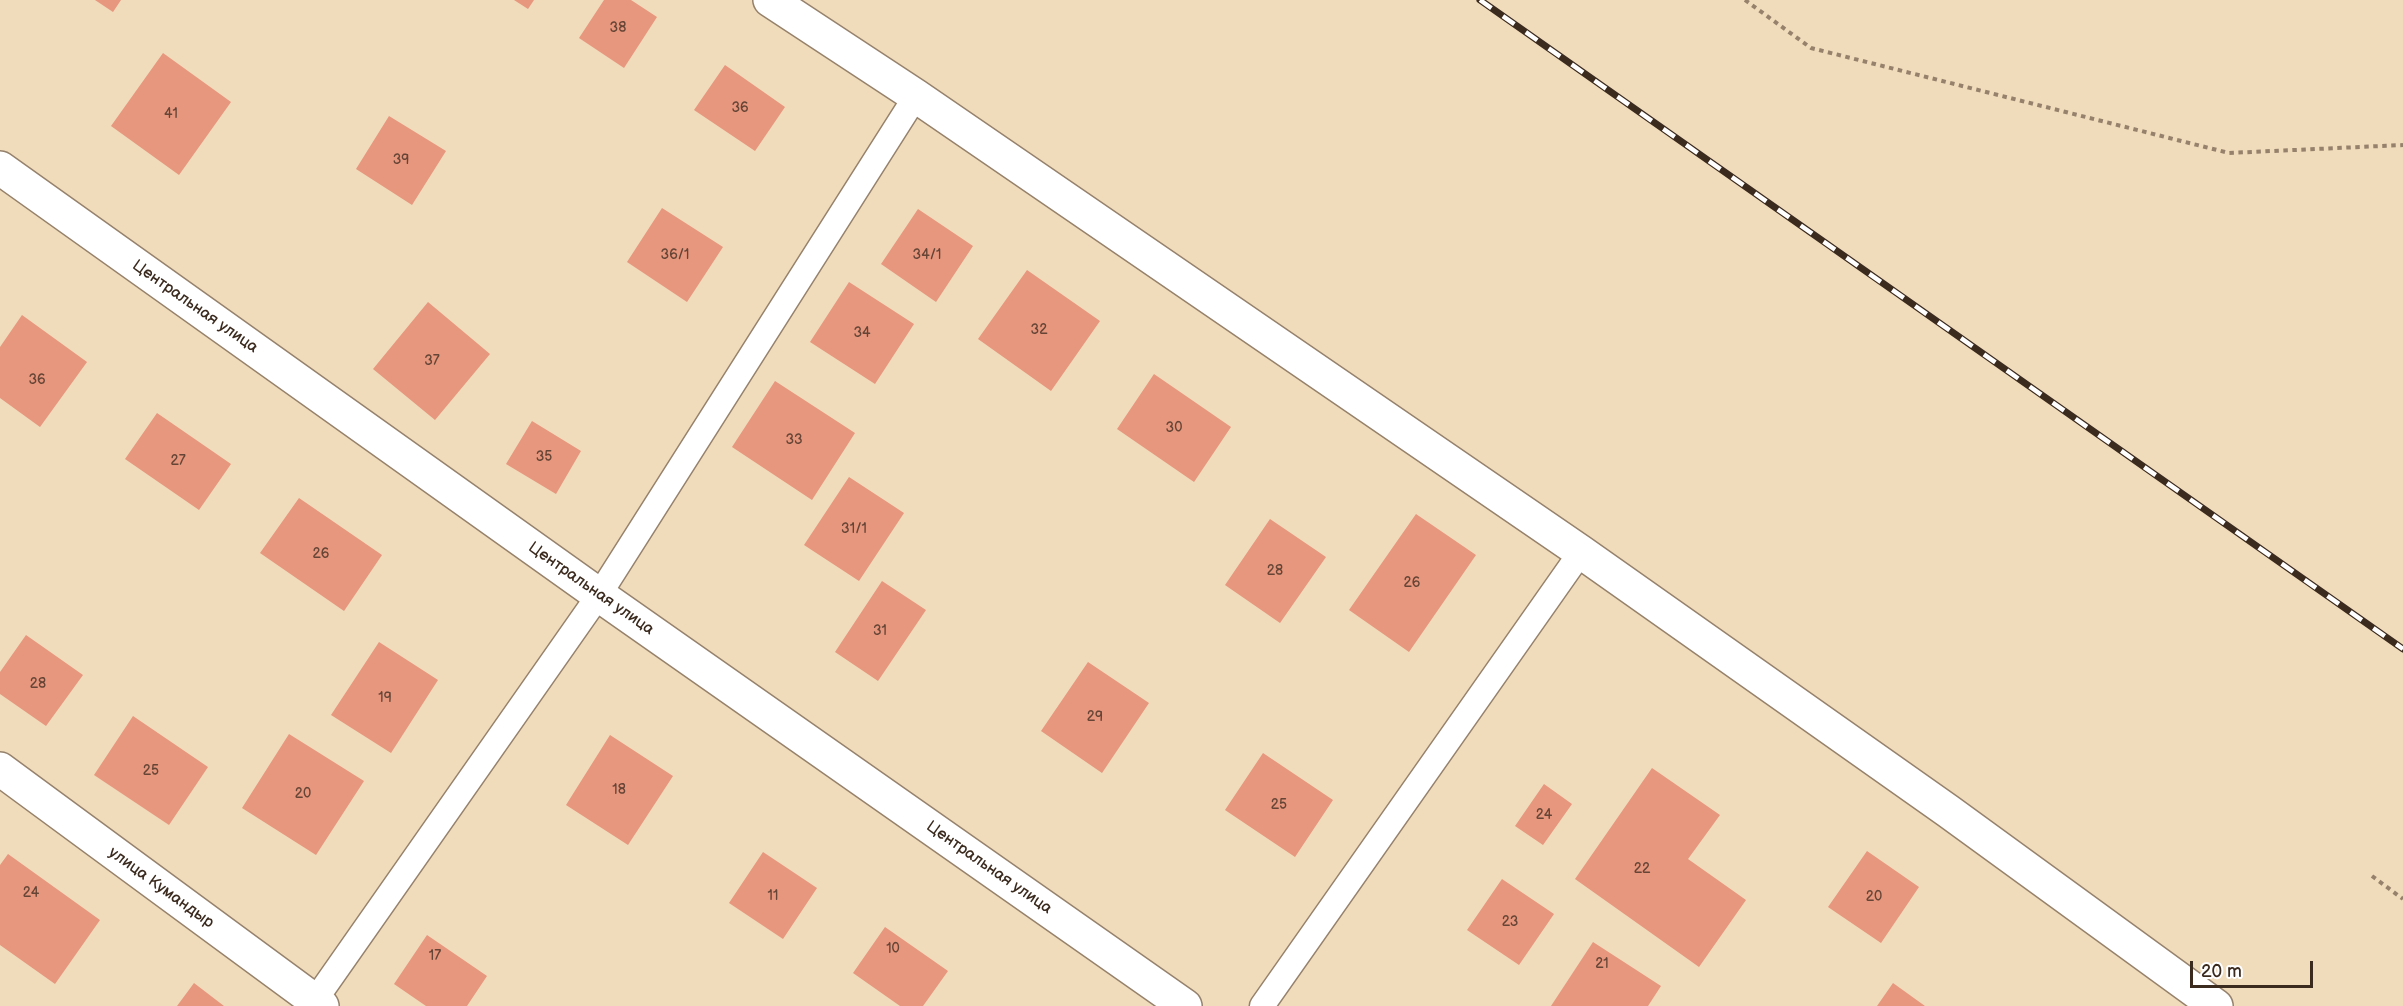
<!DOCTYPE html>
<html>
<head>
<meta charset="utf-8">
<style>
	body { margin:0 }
	#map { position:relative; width:2403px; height:1006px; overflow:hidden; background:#f0dbbb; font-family:"Balsamiq Sans",sans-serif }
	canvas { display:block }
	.scale { position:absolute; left:2190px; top:961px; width:123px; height:27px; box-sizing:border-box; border:3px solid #3b2a1e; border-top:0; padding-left:8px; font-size:18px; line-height:21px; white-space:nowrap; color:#3b2a1e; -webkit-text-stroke:4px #fff; paint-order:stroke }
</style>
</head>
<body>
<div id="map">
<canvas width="2403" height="1006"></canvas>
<div class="scale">20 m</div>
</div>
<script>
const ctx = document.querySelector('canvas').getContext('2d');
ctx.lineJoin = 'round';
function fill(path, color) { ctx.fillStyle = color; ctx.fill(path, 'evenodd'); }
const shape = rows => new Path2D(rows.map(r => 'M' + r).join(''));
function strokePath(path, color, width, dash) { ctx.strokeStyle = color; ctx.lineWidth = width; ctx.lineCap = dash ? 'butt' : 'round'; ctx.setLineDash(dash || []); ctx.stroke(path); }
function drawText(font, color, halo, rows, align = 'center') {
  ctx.font = font + ' "Balsamiq Sans",sans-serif'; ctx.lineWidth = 4.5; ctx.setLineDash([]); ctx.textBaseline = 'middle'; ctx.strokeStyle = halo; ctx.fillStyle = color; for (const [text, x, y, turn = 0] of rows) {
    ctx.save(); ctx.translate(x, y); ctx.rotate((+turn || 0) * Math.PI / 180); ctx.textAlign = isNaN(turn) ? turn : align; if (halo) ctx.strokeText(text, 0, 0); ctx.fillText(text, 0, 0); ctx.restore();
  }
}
const building = shape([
	[95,0,121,0,113,12],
	[514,0,534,0,528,9],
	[604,0,631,0,657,17,624,68,579,38],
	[163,53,231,102,179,175,111,126],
	[725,65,785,107,755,151,694,110],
	[389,116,446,151,412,205,356,169],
	[662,208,723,247,687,302,627,262],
	[918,209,973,246,936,302,881,264],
	[1027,270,1100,321,1051,391,978,339],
	[849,282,914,324,875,384,810,342],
	[428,302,490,354,435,420,373,369],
	[22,315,87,362,40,427,0,398,0,347],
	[1154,374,1231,427,1194,482,1117,429],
	[775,381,855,433,812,500,732,447],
	[157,413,231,464,199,510,125,459],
	[532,421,581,451,556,494,506,464],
	[849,477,904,513,859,581,804,545],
	[299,498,382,555,344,611,260,553],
	[1416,514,1476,555,1409,652,1349,610],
	[1270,519,1326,557,1280,623,1225,585],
	[882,581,926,610,878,681,835,652],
	[26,635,83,675,46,726,0,694,0,672],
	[379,642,438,680,391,753,331,715],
	[1088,662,1149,703,1102,773,1041,731],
	[133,716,208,767,169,825,94,775],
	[289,734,364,781,316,855,242,808],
	[610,735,673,776,628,845,566,805],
	[1263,753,1333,800,1295,857,1225,810],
	[1652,768,1720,815,1688,859,1746,900,1699,967,1575,879],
	[1544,784,1572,804,1543,845,1515,826],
	[1867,851,1919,887,1881,943,1828,907],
	[763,852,817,888,783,939,729,903],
	[8,854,100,920,55,984,0,945,0,865],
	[1502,879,1554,914,1519,965,1467,930],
	[885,927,948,971,923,1006,900,1006,853,973],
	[427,935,487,976,467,1006,426,1006,394,984],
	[1593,942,1661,986,1648,1006,1551,1006],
	[194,983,224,1006,177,1006],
	[1893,983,1925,1006,1877,1006]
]);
const path = shape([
	[1745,0,1811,48,2229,153,2403,145],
	[2372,876,2403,899]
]);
const lane = shape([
	[311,1006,599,595,916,96],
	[1262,1006,1581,552]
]);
const street = shape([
	[770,0,916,96,1581,552,1948,811,2216,1006],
	[0,168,599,595,1185,1006],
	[0,769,322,1006]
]);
const rail = shape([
	[1480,0,2403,649]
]);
const numberNames = [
	["38",618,28],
	["36",740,108],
	["41",171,114],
	["39",401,160],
	["36/1",675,255],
	["34/1",927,255],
	["32",1039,330],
	["34",862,333],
	["37",432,361],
	["36",37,380],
	["30",1174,428],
	["33",794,440],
	["35",544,457],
	["27",178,461],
	["31/1",854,529],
	["26",321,554],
	["28",1275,571],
	["26",1412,583],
	["31",880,631],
	["28",38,684],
	["19",385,698],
	["29",1095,717],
	["25",151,771],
	["18",619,790],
	["20",303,794],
	["25",1279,805],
	["24",1544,815],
	["22",1642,869],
	["24",31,893],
	["11",773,896],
	["20",1874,897],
	["23",1510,922],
	["10",893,949],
	["17",435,956],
	["21",1602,964]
];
const streetNames = [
	["Центральная улица",195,307,35],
	["Центральная улица",591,589,35],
	["Центральная улица",989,868,35],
	["улица Кумандыр",161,888,36]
];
fill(building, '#e7977e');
strokePath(lane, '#96826c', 27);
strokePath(street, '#96826c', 36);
strokePath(path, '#96826c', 4, [4.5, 4.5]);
strokePath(lane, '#fff', 24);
strokePath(street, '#fff', 33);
strokePath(rail, '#3b2a1e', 7);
strokePath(rail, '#fff', 4.5, [14]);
drawText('14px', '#664536', null, numberNames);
drawText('16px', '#3b2a1e', '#fff', streetNames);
</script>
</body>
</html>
